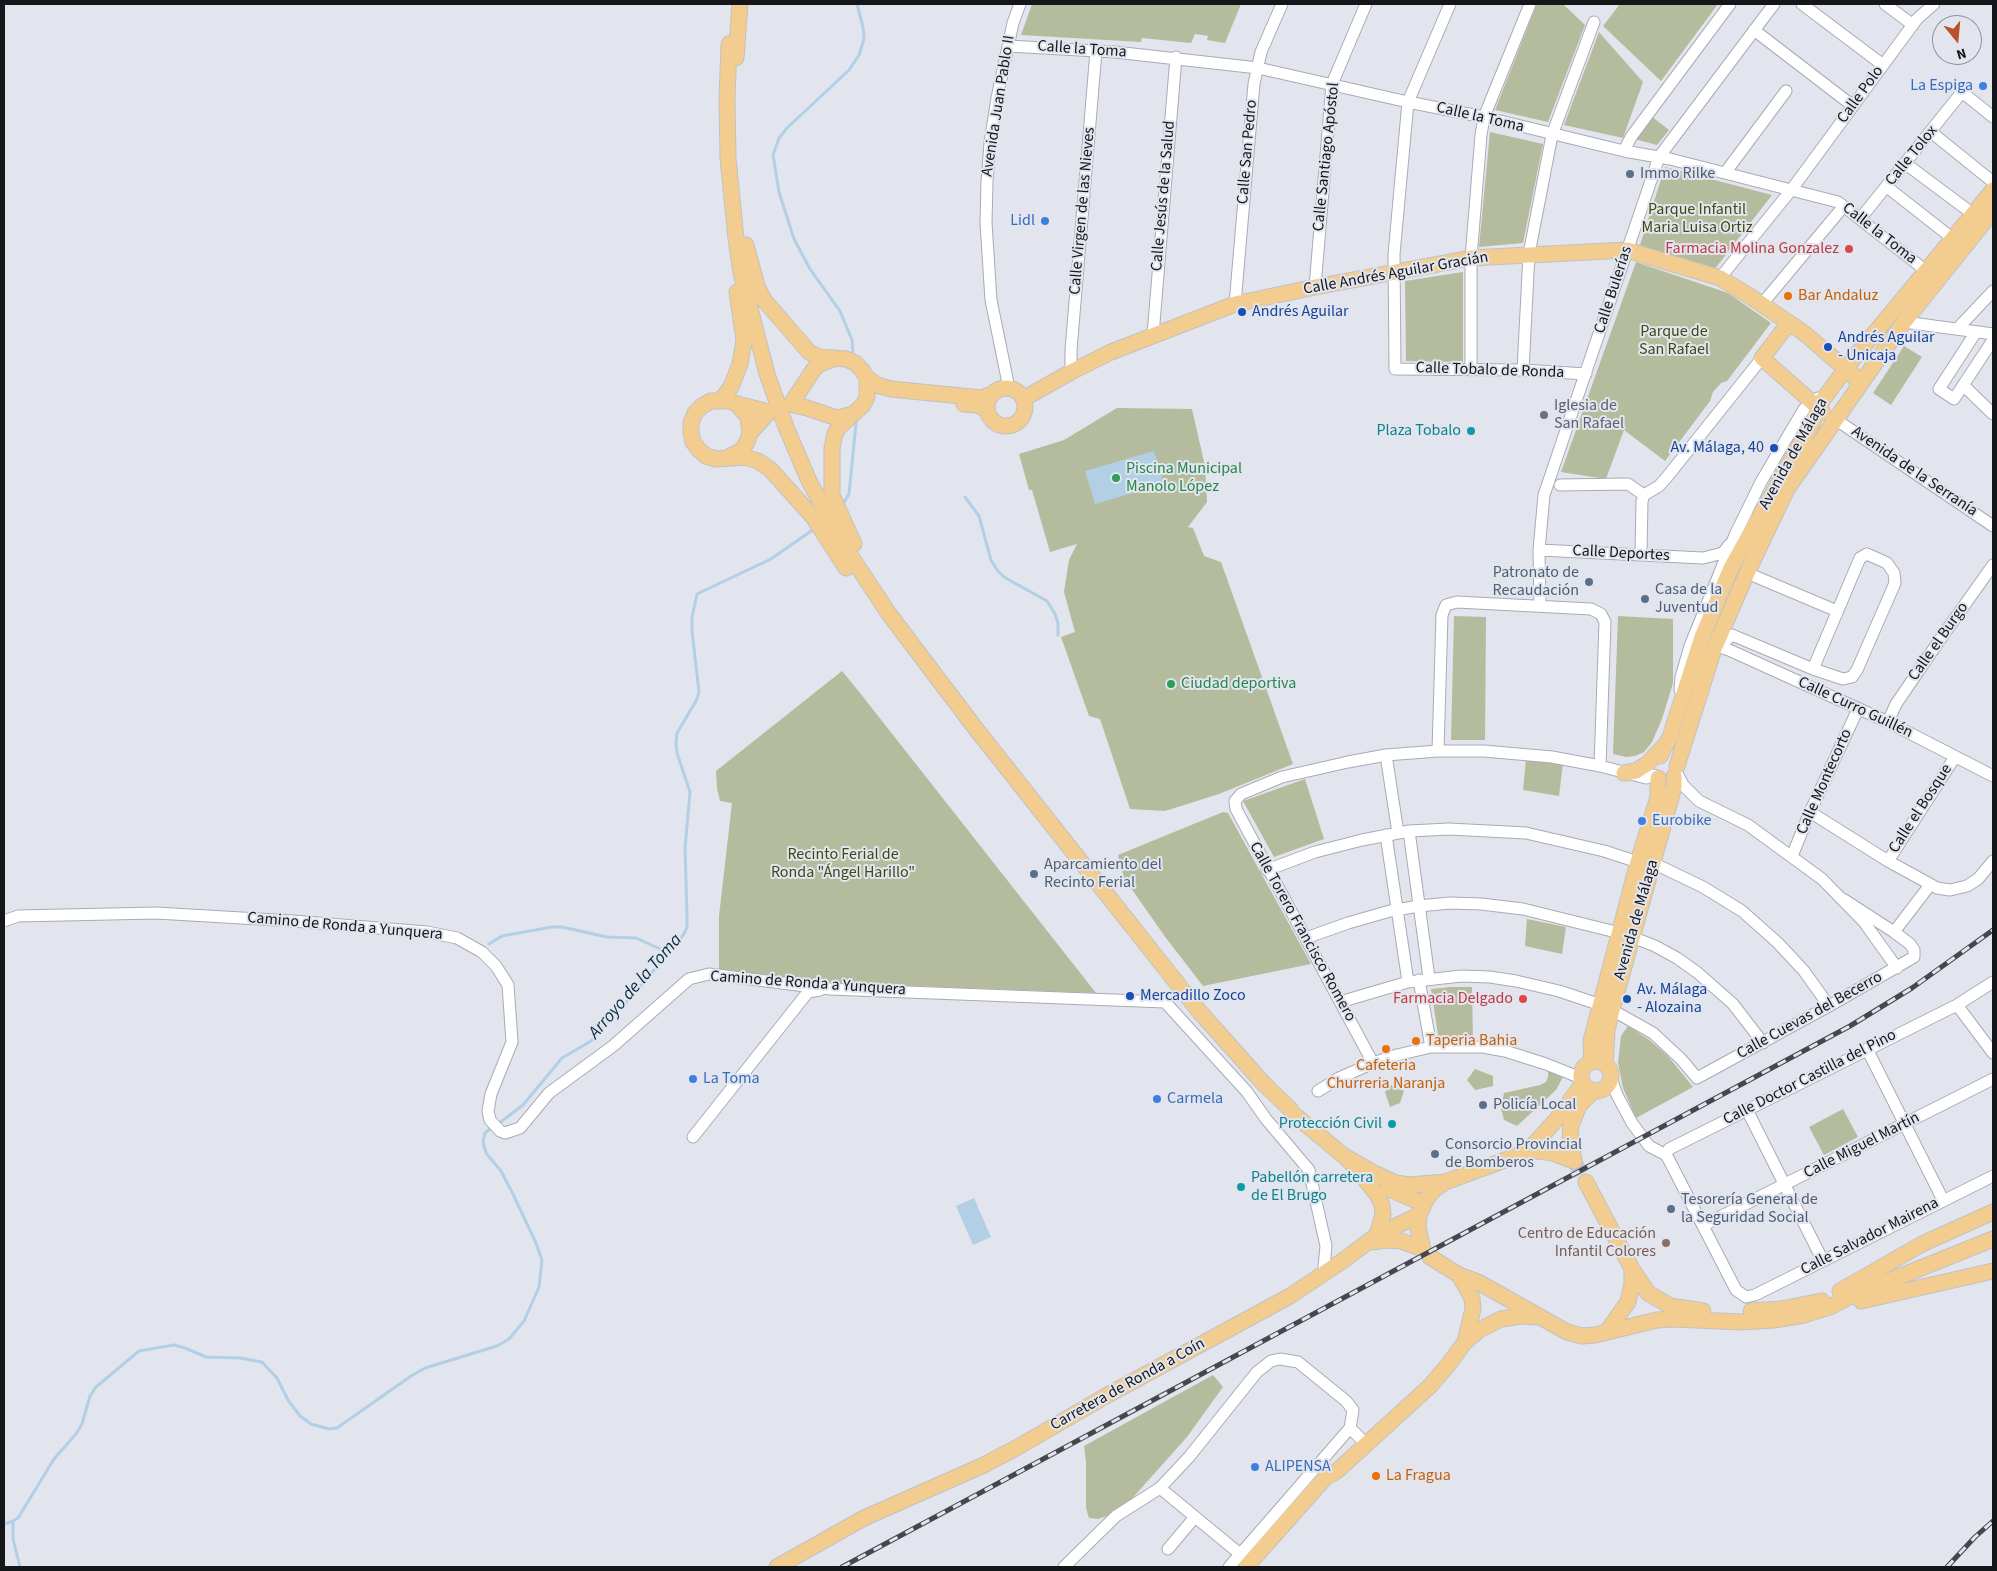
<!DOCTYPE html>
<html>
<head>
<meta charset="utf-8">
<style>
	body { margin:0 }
	#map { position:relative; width:1997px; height:1571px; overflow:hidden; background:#e2e5ee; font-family:"Source Sans 3",sans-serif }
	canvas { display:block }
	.frame { position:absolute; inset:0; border:5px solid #151619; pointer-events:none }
	.north { position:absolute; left:1932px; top:15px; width:50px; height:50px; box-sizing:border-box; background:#e2e5ee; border:1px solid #909299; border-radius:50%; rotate:163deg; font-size:14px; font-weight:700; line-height:20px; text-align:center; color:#151619 }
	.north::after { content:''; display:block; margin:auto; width:18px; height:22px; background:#b9512c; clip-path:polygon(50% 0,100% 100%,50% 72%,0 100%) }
</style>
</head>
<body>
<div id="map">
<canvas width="1997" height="1571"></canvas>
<div class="frame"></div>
<div class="north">N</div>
</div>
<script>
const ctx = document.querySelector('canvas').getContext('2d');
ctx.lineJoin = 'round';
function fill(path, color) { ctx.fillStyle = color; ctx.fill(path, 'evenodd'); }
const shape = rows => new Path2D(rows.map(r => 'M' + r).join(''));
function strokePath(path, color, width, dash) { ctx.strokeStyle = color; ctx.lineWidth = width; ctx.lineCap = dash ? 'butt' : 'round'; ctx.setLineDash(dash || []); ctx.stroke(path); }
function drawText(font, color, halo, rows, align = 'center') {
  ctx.font = font + ' "Source Sans 3",sans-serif'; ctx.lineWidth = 4; ctx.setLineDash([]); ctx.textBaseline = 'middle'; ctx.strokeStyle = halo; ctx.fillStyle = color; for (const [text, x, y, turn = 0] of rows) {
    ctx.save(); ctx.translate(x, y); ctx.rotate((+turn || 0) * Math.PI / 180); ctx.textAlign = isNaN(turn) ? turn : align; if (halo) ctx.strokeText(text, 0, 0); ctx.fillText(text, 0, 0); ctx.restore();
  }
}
const green = shape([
	[1032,4,1241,4,1225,43,1207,40,1208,36,1195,34,1191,43,1142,38,1141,42,1021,35],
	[1537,4,1563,4,1585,25,1548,122,1495,110],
	[1620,4,1718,4,1661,81,1603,26],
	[1599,32,1643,82,1623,138,1564,125],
	[1651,116,1669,130,1657,145,1635,139],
	[1490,132,1543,144,1523,243,1479,247],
	[1665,167,1772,195,1714,270,1640,245],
	[1636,262,1728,293,1771,323,1727,381,1721,383,1713,392,1710,401,1665,461,1624,430,1606,479,1561,472],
	[1463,272,1463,362,1406,361,1405,281],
	[1904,346,1922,357,1891,405,1873,393],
	[1117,408,1192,409,1205,466,1207,502,1188,527,1193,528,1204,556,1221,562,1293,764,1219,794,1165,811,1130,809,1100,719,1089,716,1061,637,1075,632,1064,592,1069,560,1077,544,1050,552,1032,490,1029,490,1019,454,1064,440],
	[1454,616,1486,617,1485,740,1451,740],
	[1618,616,1673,619,1673,683,1662,719,1652,742,1644,752,1635,756,1626,757,1613,754],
	[842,671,860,693,1096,993,835,983,719,972,719,916,732,803,720,801,717,788,716,771],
	[1526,759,1563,763,1559,796,1523,790],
	[1305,779,1324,839,1274,857,1243,801],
	[1223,812,1228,813,1311,964,1203,986,1166,938,1124,878,1118,855],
	[1527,919,1566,927,1562,954,1525,946],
	[1451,987,1472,987,1473,1040,1439,1041,1431,989],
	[1628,1026,1648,1039,1667,1055,1693,1087,1636,1118,1623,1088,1618,1063,1621,1036],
	[1475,1069,1493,1076,1493,1086,1475,1090,1467,1080],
	[1548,1071,1563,1077,1556,1090,1517,1126,1504,1120,1501,1108,1504,1093,1540,1085,1546,1082,1548,1077],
	[1391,1085,1404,1091,1400,1103,1390,1107,1385,1092],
	[1843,1109,1858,1137,1824,1155,1809,1127],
	[1213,1375,1223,1387,1187,1437,1128,1503,1110,1515,1098,1519,1089,1518,1086,1508,1086,1462,1084,1446]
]);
const water = shape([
	[1154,451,1164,484,1095,504,1085,471],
	[974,1198,991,1237,973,1245,956,1206]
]);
const stream = shape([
	[853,353,852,340,840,311,810,269,794,239,779,192,773,155,779,138,787,128,849,70,859,55,864,39,863,27,857,4],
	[965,497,979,516,991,560,997,570,1004,577,1047,601,1055,614,1058,623,1058,635],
	[843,504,849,494,856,423],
	[489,944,502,936,552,927,562,927,607,937,636,938,669,953],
	[498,1124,523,1105,562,1058,591,1041,644,982,684,934,687,927,687,916,685,848,690,792,677,753,676,743,677,733,696,701,699,692,692,631,692,617,697,594,771,559,814,529],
	[13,1521,13,1539,20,1567],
	[4,1524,13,1521,18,1518,54,1459,76,1434,82,1424,90,1396,96,1387,139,1351,174,1345,185,1348,206,1357,240,1358,262,1362,277,1378,288,1400,300,1416,311,1424,329,1429,337,1428,411,1376,425,1368,497,1346,509,1339,524,1321,539,1287,542,1260,536,1243,512,1192,501,1171,486,1153,483,1142,485,1133,492,1127]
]);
const majorTunnel = shape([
	[1574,1161,1586,1182]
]);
const minor = shape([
	[1450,4,1408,102,1394,254,1395,369,1523,370,1586,374],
	[1802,4,1883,65],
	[1885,4,1913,25],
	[1754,30,1853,106],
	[1008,46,1115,52,1258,68,1408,102,1484,117,1624,151,1670,159,1838,202,1925,270],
	[1931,132,1993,182],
	[1624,151,1631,137,1730,4],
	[1906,164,1973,214],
	[1725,173,1786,91],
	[1887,187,1952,238],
	[1860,219,1962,92,1993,117],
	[1720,278,1792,189,1917,19,1934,4],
	[1315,287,1332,84,1366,4],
	[1235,304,1254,84,1261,52,1282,4],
	[1762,304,1843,207],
	[1904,322,1993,334],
	[1957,329,1993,291],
	[1976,332,1939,389,1954,399,1991,343],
	[1153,335,1176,57],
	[1471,370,1471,258,1481,135,1484,117,1530,4],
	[1523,370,1529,254,1552,135,1594,22],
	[1071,372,1071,350,1096,51],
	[1963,385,1993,414],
	[1009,388,991,300,986,223,987,182,990,143,997,98,1013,23,1020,4],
	[1835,419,1993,526],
	[1560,485,1628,484,1644,495],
	[1539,550,1703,558,1723,553,1729,545],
	[1641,554,1642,501,1644,495,1659,486,1667,477,1762,358],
	[1867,554,1887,563,1894,573,1895,583,1857,670,1852,677,1843,679,1813,669,1860,558,1867,554],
	[1747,573,1837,611],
	[1540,606,1539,550,1544,495,1659,157,1774,4],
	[1719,647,1732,635,1813,669],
	[1714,649,1719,647,1729,650,1888,722,1993,776],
	[1680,690,1681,677,1690,646,1735,535,1761,482,1785,441,1804,409,1818,398],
	[1888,722,1896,704,1939,641,1993,565],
	[1438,751,1442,615,1446,605,1457,602,1591,609,1601,614,1605,622,1600,766],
	[1386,755,1398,833],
	[1676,771,1683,785,1699,801,1748,825,1822,879,1864,922,1897,968],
	[1810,812,1888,861,1937,888,1950,890,1967,886,1978,879,1993,861],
	[1409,831,1429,978],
	[1386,835,1408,982],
	[1792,856,1810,812,1858,709],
	[1888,861,1955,757],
	[1653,863,1703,887,1742,911,1778,943,1804,971,1829,1006],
	[1267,870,1315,852,1362,840,1409,831,1449,829,1526,833,1604,851,1638,862],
	[4,921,18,916,156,913,293,921,427,932,457,938,482,952,496,966,508,985,512,1042,491,1094,488,1111,490,1120,500,1131,505,1133,520,1128,549,1093,613,1046,689,979,709,974,830,989,1165,1002,1247,1092,1266,1119,1309,1170,1326,1246,1324,1267,1327,1272],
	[1894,932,1930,885],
	[1632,937,1655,946,1677,958,1698,973,1733,1004,1763,1043],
	[1306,938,1348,923,1390,911,1419,906,1450,903,1481,904,1523,909,1620,933],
	[1419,980,1431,1047],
	[1340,1002,1408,982,1461,976,1490,977,1516,981,1559,991,1601,1005],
	[1957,1005,1993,1053],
	[1612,1010,1653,1033,1681,1059,1697,1078,1829,1006,1914,957,1914,950,1910,944,1894,932,1843,899],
	[1867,1049,1943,1200],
	[1373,1063,1236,809,1235,801,1241,794,1282,777,1348,762,1386,755,1438,751,1484,751,1552,757,1600,766,1646,778,1654,775],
	[1611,1078,1617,1095,1632,1123,1649,1146,1666,1155,1669,1160,1736,1290,1746,1297,1755,1295,1993,1176],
	[1318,1091,1339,1078,1373,1063,1397,1055,1431,1047,1483,1047,1505,1051,1546,1064,1581,1078],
	[1747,1110,1823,1261],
	[693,1137,808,992,820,990],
	[1666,1155,1669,1149,1957,1005,1993,982],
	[1704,1225,1993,1079],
	[1350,1428,1366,1444],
	[1160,1488,1240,1554],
	[1168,1549,1195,1517],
	[1064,1567,1116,1516,1160,1488,1189,1457,1257,1372,1271,1361,1280,1359,1298,1362,1346,1401,1353,1410,1350,1428],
	[1229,1567,1350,1428]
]);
const major = shape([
	[729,44,727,99,728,158,736,239,741,273,767,374,786,427,809,481,848,552,889,614,976,729,1199,1011,1264,1084,1291,1110],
	[736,58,740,4],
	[746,245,757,286,764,300,809,352,819,357,846,359,855,363,862,370,867,378,867,397,863,405,838,428,835,434,832,448,832,495,854,544],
	[1789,323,1762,358,1823,412],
	[835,358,820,364,814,369,791,404,807,408,837,418,853,414],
	[867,378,877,385,891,389,982,398,992,394],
	'987 407a19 19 0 1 1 38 0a19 19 0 1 1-38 0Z',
	[1023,399,1071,372,1111,352,1235,304,1315,287,1471,258,1627,250,1720,278,1751,297,1804,333,1854,376,1859,385],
	[721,400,731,387,740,364,744,340,737,292],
	[964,404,977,405,987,410],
	[750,433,769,412,737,404,729,401,711,401,702,406,695,413,691,423,691,433,693,442,699,450,706,456,716,459,745,457,758,461,770,469,813,517,846,568],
	[727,458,742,450,747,442,750,433,748,417,737,404],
	[1660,756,1670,737,1702,637,1731,568,1814,420,1818,406,1854,358,1993,190],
	[1677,766,1714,649,1747,573,1787,489,1904,322,1993,211],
	[1624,773,1636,771,1647,764,1664,746],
	'1581 1076a15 15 0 1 1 30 0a15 15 0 1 1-30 0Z',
	[1592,1062,1591,1041,1638,862,1658,797,1658,778],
	[1605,1065,1607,1030,1612,1010,1674,787,1674,776],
	[1297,1117,1344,1156,1356,1168,1378,1196,1382,1205,1383,1215,1377,1235],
	[1527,1152,1556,1120,1583,1083],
	[1344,1156,1372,1172,1396,1183,1409,1185,1445,1182,1527,1152,1541,1151,1553,1153,1574,1161],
	[1574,1161,1570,1137,1571,1125,1579,1106,1586,1098,1594,1091],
	[1586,1182,1632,1269,1648,1293,1670,1306,1703,1311],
	[1387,1188,1417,1201,1422,1206],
	[1371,1242,1388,1240,1401,1241,1423,1249],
	[1423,1249,1418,1228,1419,1215,1427,1198,1434,1190,1445,1182],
	[1430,1257,1459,1275,1478,1282,1567,1332,1582,1336,1595,1335,1657,1320,1673,1319,1741,1322,1774,1320,1804,1315,1830,1307,1849,1297,1993,1239],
	[1459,1275,1472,1298,1473,1309,1465,1342],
	[1840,1291,1922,1244,1993,1212],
	[1861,1301,1993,1271],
	[1751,1311,1781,1309,1822,1301],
	[1608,1330,1628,1302,1632,1284,1632,1269],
	[777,1567,864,1518,984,1465,1018,1447,1104,1397,1290,1296,1341,1262,1377,1235,1419,1215],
	[1246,1567,1325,1478,1337,1471,1430,1386,1448,1365,1465,1342,1479,1330,1501,1319,1521,1316,1538,1317]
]);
const rail = shape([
	[842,1567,1850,1026,1912,988,1993,930],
	[1947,1567,1975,1537,1993,1521]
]);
const markers = [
	[1983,86,5,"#3f7fe0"],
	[1630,174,5,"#5c6f8a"],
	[1045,221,5,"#3f7fe0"],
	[1849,249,5,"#e0444e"],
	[1788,296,5,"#e8710a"],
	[1242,312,5,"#1a4fb4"],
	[1828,347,5,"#1a4fb4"],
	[1544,415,5,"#6b7280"],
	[1471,431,5,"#0f9aa8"],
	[1774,448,5,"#1a4fb4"],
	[1116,478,5,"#2e9e5b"],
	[1589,582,5,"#5c6f8a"],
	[1645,599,5,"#5c6f8a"],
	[1171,684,5,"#2e9e5b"],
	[1642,821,5,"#3f7fe0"],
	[1034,874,5,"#5c6f8a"],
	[1130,996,5,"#1a4fb4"],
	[1523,999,5,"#e0444e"],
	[1627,999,5,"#1a4fb4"],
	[1416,1041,5,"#e8710a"],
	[1386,1049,5,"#e8710a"],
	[693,1079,5,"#3f7fe0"],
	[1157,1099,5,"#3f7fe0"],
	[1483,1105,5,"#5c6f8a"],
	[1392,1124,5,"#0f9aa8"],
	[1435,1154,5,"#5c6f8a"],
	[1241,1187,5,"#0f9aa8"],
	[1671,1209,5,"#5c6f8a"],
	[1666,1243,5,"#8d6e63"],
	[1255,1467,5,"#3f7fe0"],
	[1376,1476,5,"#e8710a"]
];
const streetNames = [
	["Calle la Toma",1082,50,4],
	["Calle Polo",1861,95,-54],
	["Avenida Juan Pablo II",999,106,-81],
	["Calle la Toma",1480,118,13],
	["Calle San Pedro",1248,152,-85],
	["Calle Tolox",1912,156,-51],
	["Calle Santiago Apóstol",1327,157,-84],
	["Calle Jesús de la Salud",1164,196,-85],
	["Calle Virgen de las Nieves",1083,211,-85],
	["Calle la Toma",1879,234,38],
	["Calle Andrés Aguilar Gracián",1396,274,-10],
	["Calle Bulerías",1614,290,-72],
	["Calle Tobalo de Ronda",1490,371,2],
	["Avenida de Málaga",1794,454,-61],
	["Avenida de la Serranía",1914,472,34],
	["Calle Deportes",1621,554,3],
	["Calle el Burgo",1939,642,-55],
	["Calle Curro Guillén",1855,708,25],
	["Calle Montecorto",1825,782,-66],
	["Calle el Bosque",1921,809,-57],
	["Avenida de Málaga",1637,920,-74],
	["Camino de Ronda a Yunquera",345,927,5],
	["Calle Torero Francisco Romero",1302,932,61],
	["Camino de Ronda a Yunquera",808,984,4],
	["Calle Cuevas del Becerro",1810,1016,-29],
	["Calle Doctor Castilla del Pino",1810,1078,-27],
	["Calle Miguel Martín",1862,1146,-27],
	["Calle Salvador Mairena",1870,1237,-27],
	["Carretera de Ronda a Coín",1128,1385,-29]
];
const shopNames = [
	["La Espiga",1973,86,"right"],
	["Lidl",1035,221,"right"],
	["Eurobike",1652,821],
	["La Toma",703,1079],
	["Carmela",1167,1099],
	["ALIPENSA",1265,1467]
];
const serviceNames = [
	["Immo Rilke",1640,174],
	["Patronato de",1579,573,"right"],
	["Recaudación",1579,591,"right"],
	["Casa de la",1655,590],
	["Juventud",1655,608],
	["Aparcamiento del",1044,865],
	["Recinto Ferial",1044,883],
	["Policía Local",1493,1105],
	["Consorcio Provincial",1445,1145],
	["de Bomberos",1445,1163],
	["Tesorería General de",1681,1200],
	["la Seguridad Social",1681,1218]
];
const parkNames = [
	["Parque Infantil",1697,210],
	["Maria Luisa Ortiz",1697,228],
	["Parque de",1674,332],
	["San Rafael",1674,350],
	["Recinto Ferial de",843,855],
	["Ronda \"Ángel Harillo\"",843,873]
];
const healthNames = [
	["Farmacia Molina Gonzalez",1839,249],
	["Farmacia Delgado",1513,999]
];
const foodNames = [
	["Bar Andaluz",1798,296],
	["Taperia Bahia",1426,1041],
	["Cafeteria",1386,1066,"center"],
	["Churreria Naranja",1386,1084,"center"],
	["La Fragua",1386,1476]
];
const transitNames = [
	["Andrés Aguilar",1252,312],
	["Andrés Aguilar",1838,338],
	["- Unicaja",1838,356],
	["Av. Málaga, 40",1764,448,"right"],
	["Av. Málaga",1637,990],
	["- Alozaina",1637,1008],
	["Mercadillo Zoco",1140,996]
];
const worshipNames = [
	["Iglesia de",1554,406],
	["San Rafael",1554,424]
];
const cultureNames = [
	["Plaza Tobalo",1461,431],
	["Protección Civil",1382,1124],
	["Pabellón carretera",1251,1178,"left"],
	["de El Brugo",1251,1196,"left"]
];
const leisureNames = [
	["Piscina Municipal",1126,469],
	["Manolo López",1126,487],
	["Ciudad deportiva",1181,684]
];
const educationNames = [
	["Centro de Educación",1656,1234],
	["Infantil Colores",1656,1252]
];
const waterNames = [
	["Arroyo de la Toma",636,987,-49]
];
fill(green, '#b5bb9d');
fill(water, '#b2cfe6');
strokePath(stream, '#b2cfe6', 3);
strokePath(majorTunnel, '#c3c6ce', 15, [15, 8]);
strokePath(minor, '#a9abb4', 13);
strokePath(major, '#c2c2c3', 17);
strokePath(minor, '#fff', 11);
strokePath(major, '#f2cd8f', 15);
strokePath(rail, '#46474c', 5);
strokePath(rail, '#e2e5ee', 3, [9]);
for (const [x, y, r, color] of markers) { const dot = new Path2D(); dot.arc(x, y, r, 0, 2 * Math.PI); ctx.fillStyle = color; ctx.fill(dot); strokePath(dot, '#e2e5ee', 2); }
drawText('16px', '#151619', '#e2e5ee', streetNames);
drawText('16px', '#366cbe', '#e2e5ee', shopNames, 'left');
drawText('16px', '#4e5e75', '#e2e5ee', serviceNames, 'left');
drawText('16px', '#404813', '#e2e5ee', parkNames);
drawText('16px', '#be3a42', '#e2e5ee', healthNames, 'right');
drawText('16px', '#c56008', '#e2e5ee', foodNames, 'left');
drawText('16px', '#164399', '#e2e5ee', transitNames, 'left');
drawText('16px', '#5b616d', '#e2e5ee', worshipNames, 'left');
drawText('16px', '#0d838f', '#e2e5ee', cultureNames, 'right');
drawText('16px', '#27864d', '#e2e5ee', leisureNames, 'left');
drawText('16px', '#785e54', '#e2e5ee', educationNames, 'right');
drawText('italic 18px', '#082d45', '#e2e5ee', waterNames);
</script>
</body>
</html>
